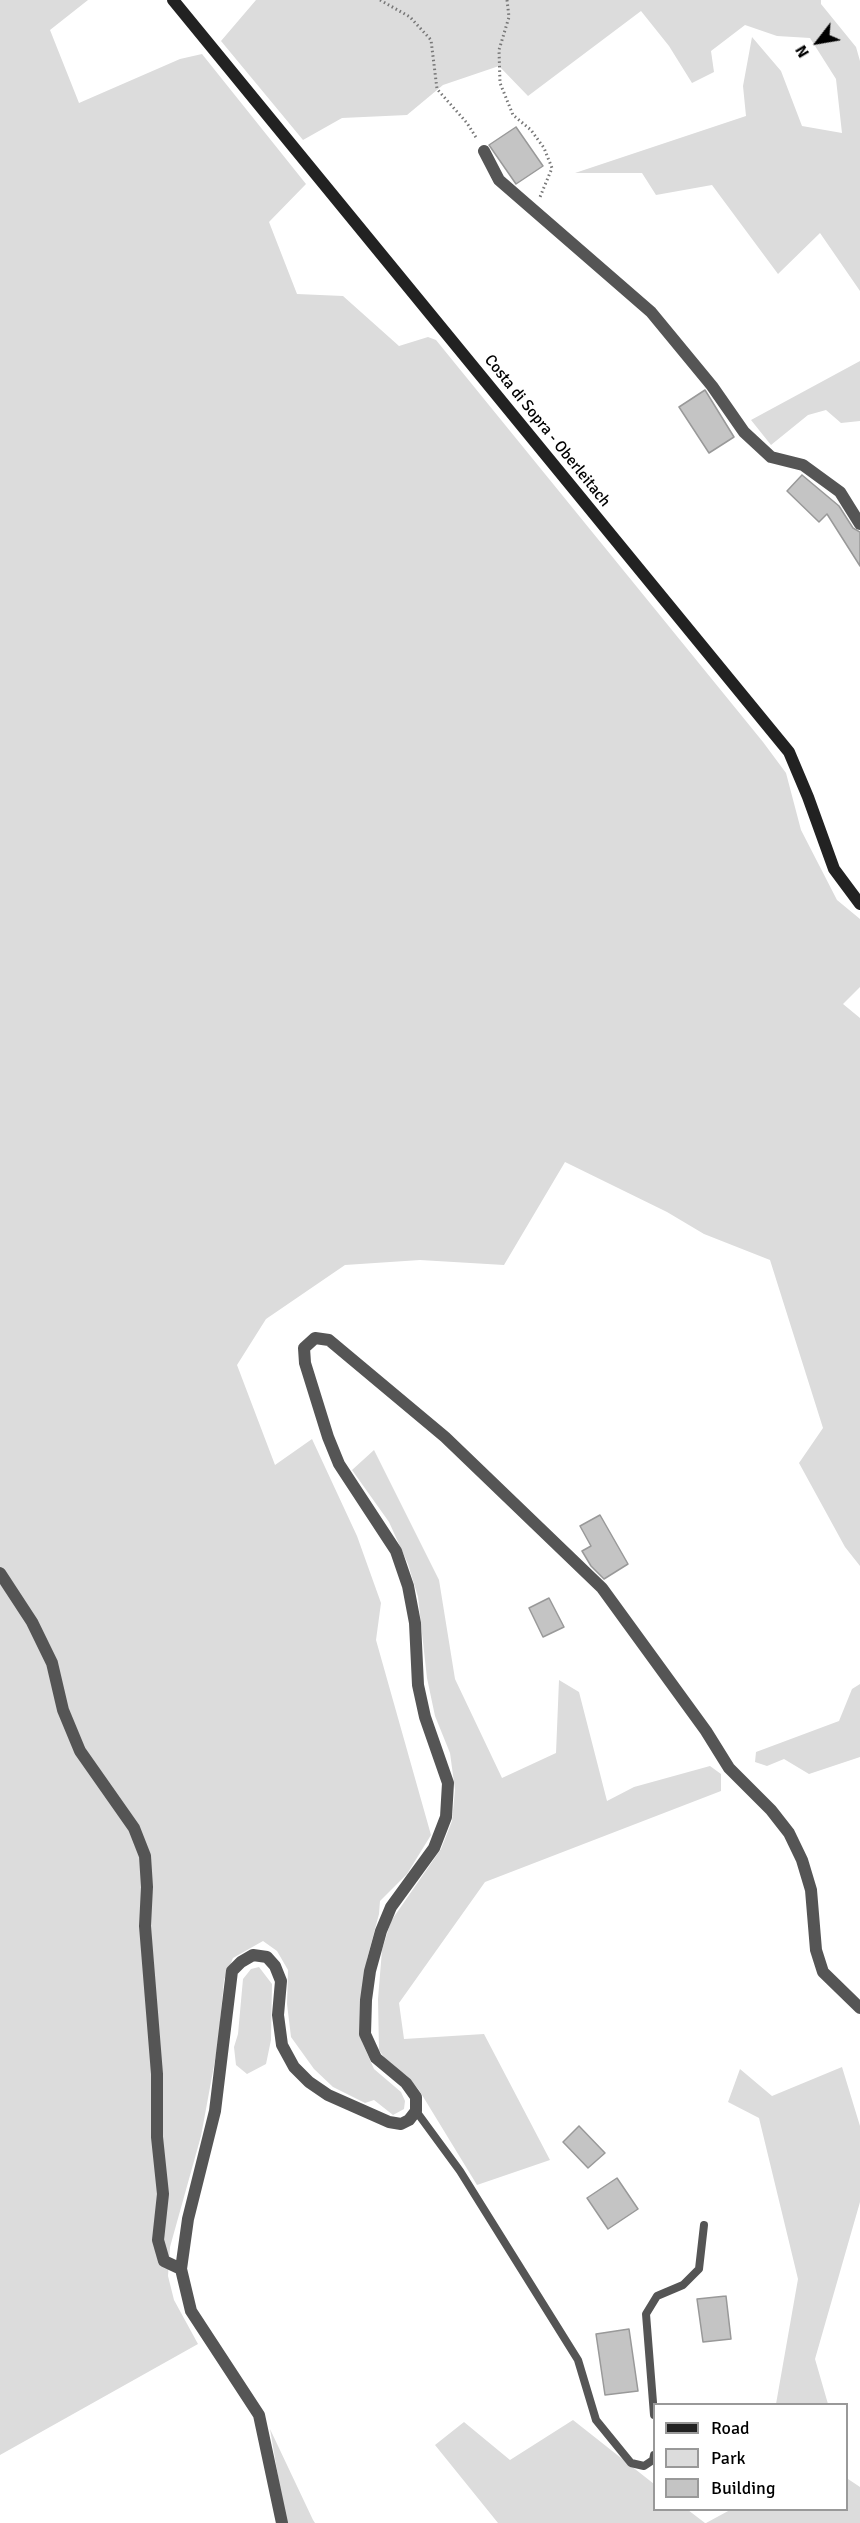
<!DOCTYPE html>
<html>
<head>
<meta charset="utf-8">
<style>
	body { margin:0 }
	#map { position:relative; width:860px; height:2523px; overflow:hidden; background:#fff; font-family:Signika,sans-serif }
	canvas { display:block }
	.legend { position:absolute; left:653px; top:2403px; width:195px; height:108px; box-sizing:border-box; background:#fff; border:2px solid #999; margin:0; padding:8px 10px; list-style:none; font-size:18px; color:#000 }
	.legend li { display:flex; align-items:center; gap:12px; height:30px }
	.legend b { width:30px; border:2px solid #999 }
	.north { position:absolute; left:788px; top:12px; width:60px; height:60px; -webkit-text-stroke:4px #fff; paint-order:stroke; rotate:239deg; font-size:16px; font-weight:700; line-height:24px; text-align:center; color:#000 }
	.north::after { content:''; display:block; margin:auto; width:21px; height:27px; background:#000; clip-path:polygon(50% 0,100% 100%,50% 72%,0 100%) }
</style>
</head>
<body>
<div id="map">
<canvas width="860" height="2523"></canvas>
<ul class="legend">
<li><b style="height:8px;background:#222"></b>Road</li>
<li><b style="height:16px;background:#dcdcdc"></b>Park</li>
<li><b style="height:16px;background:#c4c4c4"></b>Building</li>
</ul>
<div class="north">N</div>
</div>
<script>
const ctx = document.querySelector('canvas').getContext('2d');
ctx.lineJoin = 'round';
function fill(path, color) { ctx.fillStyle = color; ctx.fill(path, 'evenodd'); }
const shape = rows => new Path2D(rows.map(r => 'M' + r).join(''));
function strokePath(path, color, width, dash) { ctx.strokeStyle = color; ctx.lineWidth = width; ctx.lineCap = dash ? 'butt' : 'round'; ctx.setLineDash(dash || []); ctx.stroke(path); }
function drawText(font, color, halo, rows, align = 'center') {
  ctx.font = font + ' Signika,sans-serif'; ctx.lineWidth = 4.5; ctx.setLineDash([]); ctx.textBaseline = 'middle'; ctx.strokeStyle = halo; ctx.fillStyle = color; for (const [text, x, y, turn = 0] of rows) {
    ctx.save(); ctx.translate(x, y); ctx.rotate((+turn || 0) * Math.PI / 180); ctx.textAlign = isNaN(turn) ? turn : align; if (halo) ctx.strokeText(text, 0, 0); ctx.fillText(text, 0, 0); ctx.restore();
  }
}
const green = shape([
	[0,0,88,0,50,30,79,103,180,59,202,54,306,184,269,222,297,294,343,296,399,346,428,337,436,340,763,742,786,773,801,830,837,900,860,919,860,987,843,1004,860,1018,860,1566,845,1547,799,1463,823,1428,770,1260,704,1234,667,1212,565,1162,504,1265,420,1260,345,1265,266,1319,237,1365,275,1465,312,1439,357,1536,381,1603,376,1640,431,1835,407,1874,380,1901,379,1914,367,1959,362,2042,374,2069,401,2092,405,2101,404,2109,393,2115,374,2100,365,2103,333,2087,314,2069,291,2037,287,2004,288,1970,277,1951,263,1941,233,1958,224,1980,218,2044,201,2136,170,2247,168,2276,174,2300,198,2344,0,2455],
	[256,0,821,0,821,4,856,47,860,61,860,291,820,233,778,274,712,185,656,195,642,173,575,173,746,116,743,86,752,37,781,71,802,126,842,133,836,79,810,38,777,36,745,25,711,51,714,72,692,83,669,46,641,11,528,96,499,66,443,85,407,115,342,118,303,140,221,41],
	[860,361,860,421,841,423,826,410,808,415,771,445,751,420],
	[374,1450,439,1580,455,1679,502,1778,556,1753,559,1680,579,1692,607,1801,634,1787,710,1766,721,1774,721,1791,485,1882,399,2003,404,2039,484,2034,550,2160,477,2185,419,2090,407,2076,388,2063,379,2050,378,1999,382,1950,391,1921,441,1849,452,1821,455,1790,450,1753,435,1716,427,1678,418,1597,408,1564,389,1522,352,1470],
	[860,1684,860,1757,809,1774,784,1759,767,1766,755,1762,756,1752,839,1721,852,1689],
	[259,1967,272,1984,271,2040,266,2064,247,2074,236,2065,234,2047,238,2034,243,1979,251,1969],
	[842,2067,860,2126,860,2202,815,2359,828,2404,776,2404,798,2279,759,2118,728,2102,740,2069,772,2096],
	[573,2420,654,2484,654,2510,688,2510,705,2523,498,2523,435,2445,464,2422,510,2460],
	[270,2429,313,2520,315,2523,286,2523],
	[847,2473,848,2479,860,2487,860,2523,706,2523,730,2510,846,2510]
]);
const building = shape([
	[516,127,543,166,516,184,489,145,516,127],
	[705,390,734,437,709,453,679,407,705,390],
	[802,475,839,506,853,528,860,532,860,566,827,514,819,522,787,491,802,475],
	[600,1515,628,1564,604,1579,591,1566,582,1551,591,1546,580,1526,600,1515],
	[549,1598,564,1627,543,1637,529,1608,549,1598],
	[579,2126,605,2153,588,2168,563,2142,579,2126],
	[617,2178,638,2209,608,2229,587,2198,617,2178],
	[726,2296,731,2339,703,2342,697,2299,726,2296],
	[629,2329,638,2391,605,2395,596,2334,629,2329]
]);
const path = shape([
	[380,0,410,17,431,40,437,89,467,123,477,139],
	[507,0,509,17,499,50,500,83,513,115,531,130,544,148,552,168,540,197]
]);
const lane = shape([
	[416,2111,460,2171,578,2360,596,2420,631,2463,644,2466,653,2460,654,2455],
	[654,2415,646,2314,657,2296,683,2285,699,2269,704,2225]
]);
const street = shape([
	[484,151,499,180,651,312,712,386,744,432,771,457,803,465,840,492,860,524],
	[0,1573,32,1622,52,1663,63,1710,80,1751,134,1828,145,1856,147,1887,145,1926,157,2074,157,2137,163,2194,158,2240,164,2261,181,2269],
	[282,2523,259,2415,191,2311,181,2269,188,2219,215,2111,232,1971,241,1962,253,1955,267,1957,275,1966,281,1981,278,2015,282,2045,294,2067,309,2082,328,2095,389,2122,401,2124,409,2120,416,2111,416,2097,406,2083,376,2058,365,2034,366,2000,370,1971,381,1931,391,1907,434,1848,446,1817,448,1783,425,1717,418,1685,415,1623,408,1586,396,1551,339,1464,328,1437,305,1363,304,1348,315,1338,329,1340,445,1437,602,1588,706,1731,729,1768,771,1810,789,1833,802,1860,811,1890,816,1950,823,1972,860,2008]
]);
const secondary = shape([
	[173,0,789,752,808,797,834,869,860,904]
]);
const streetNames = [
	["Costa di Sopra - Oberleitach",547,431,51]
];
fill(green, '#dcdcdc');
fill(building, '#c4c4c4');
strokePath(building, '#999', 1.5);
strokePath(path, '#777', 3, [1.5, 3]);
strokePath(lane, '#555', 8);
strokePath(street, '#555', 12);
strokePath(secondary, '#222', 12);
drawText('16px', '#000', '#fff', streetNames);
</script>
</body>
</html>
